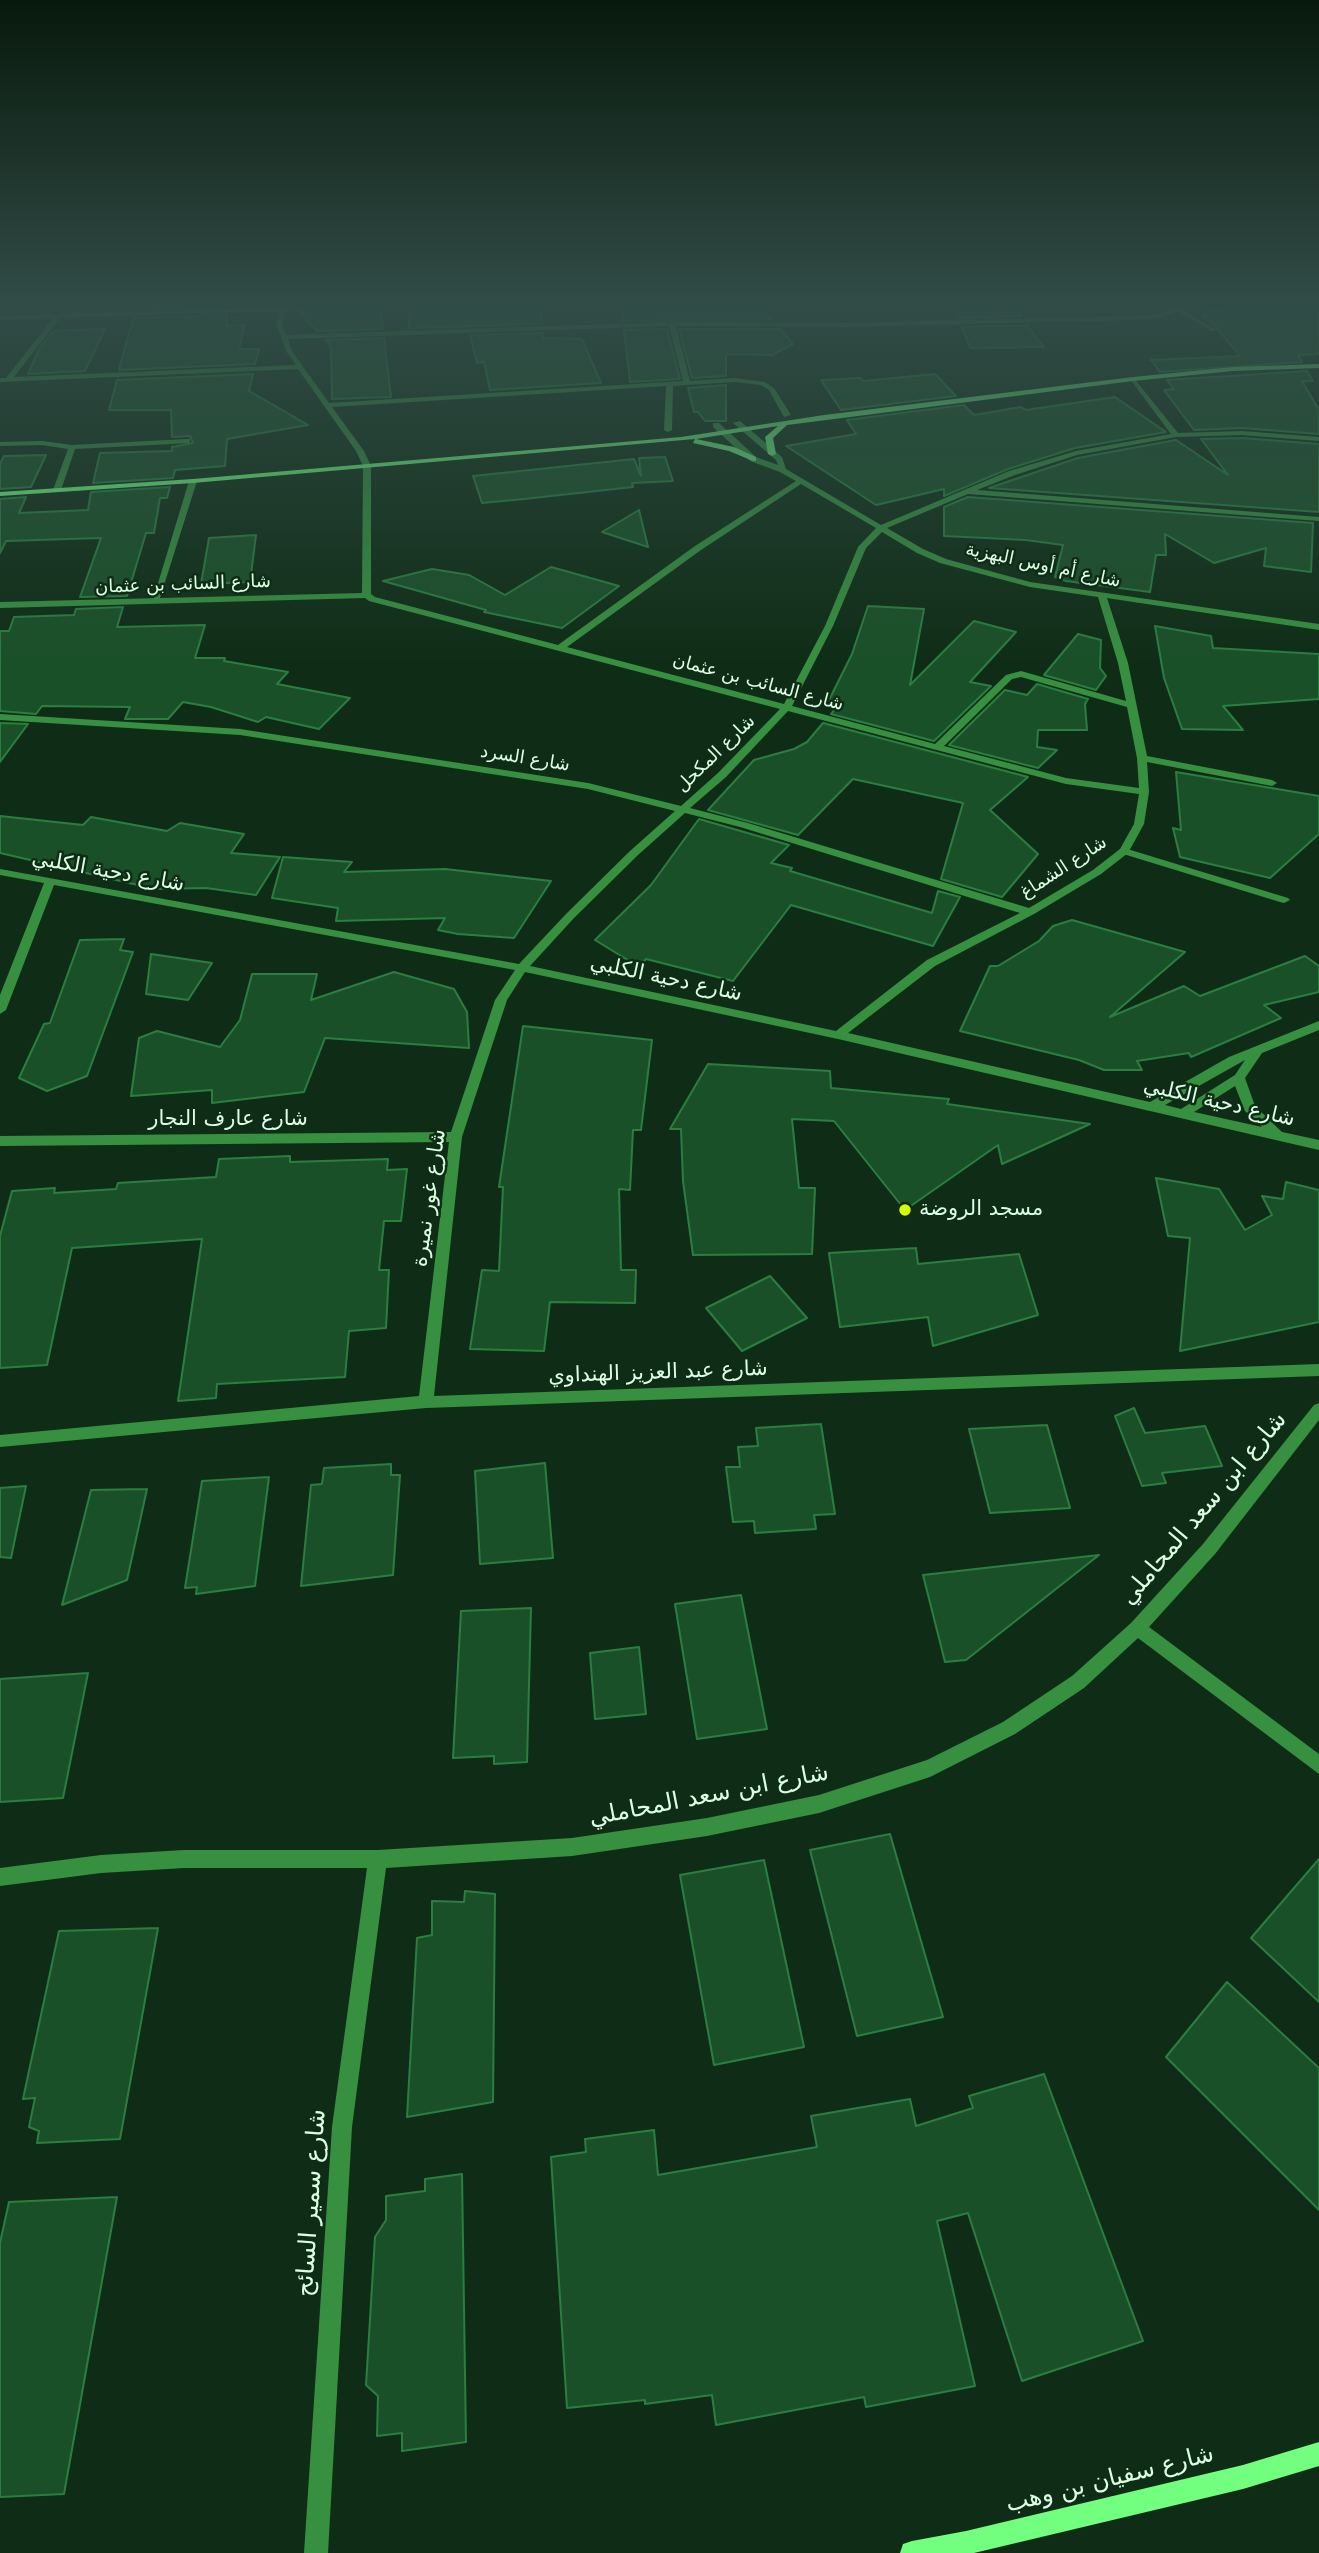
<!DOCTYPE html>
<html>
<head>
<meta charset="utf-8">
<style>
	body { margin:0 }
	canvas { display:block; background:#0f2d16 }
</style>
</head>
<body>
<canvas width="1319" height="2553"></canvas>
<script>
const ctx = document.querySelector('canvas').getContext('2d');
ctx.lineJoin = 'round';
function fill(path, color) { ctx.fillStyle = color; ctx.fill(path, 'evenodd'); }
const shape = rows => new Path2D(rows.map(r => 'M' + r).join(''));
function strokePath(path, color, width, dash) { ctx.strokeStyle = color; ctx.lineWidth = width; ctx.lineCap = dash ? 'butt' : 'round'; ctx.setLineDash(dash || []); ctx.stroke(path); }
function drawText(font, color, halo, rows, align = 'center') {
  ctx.font = font + ' "DejaVu Sans","Noto Naskh Arabic",sans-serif'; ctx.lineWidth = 5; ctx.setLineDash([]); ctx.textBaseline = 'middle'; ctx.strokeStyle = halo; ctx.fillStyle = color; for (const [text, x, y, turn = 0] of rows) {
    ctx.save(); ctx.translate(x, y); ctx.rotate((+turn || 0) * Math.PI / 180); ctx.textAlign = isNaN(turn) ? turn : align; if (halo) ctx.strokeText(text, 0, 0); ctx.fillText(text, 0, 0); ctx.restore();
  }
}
const building = shape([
	[137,304,227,304,227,306,135,309,137,304],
	[410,304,541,305,542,324,409,328,410,304],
	[621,304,760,306,772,320,623,321,621,304],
	[993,304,1012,305,1021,316,958,318,953,305,993,304],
	[1249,308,1319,308,1319,354,1298,355,1302,362,1160,372,1151,360,1240,356,1216,327,1202,315,1207,315,1203,311,1249,308],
	[357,309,381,310,383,329,317,331,298,310,357,309],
	[227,315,227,325,245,325,239,349,259,349,255,364,119,370,133,318,227,315],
	[1027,325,1044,347,970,348,962,327,1027,325],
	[105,329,85,371,28,374,39,349,53,331,105,329],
	[667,329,680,379,630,382,624,330,667,329],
	[679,329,780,329,793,344,772,355,726,354,726,376,692,378,679,329],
	[543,333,543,338,582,339,601,383,490,390,484,362,477,363,470,335,543,333],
	[384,338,391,397,332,399,331,346,326,340,384,338],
	[1307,371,1313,381,1302,381,1319,410,1319,434,1242,428,1194,430,1164,390,1174,389,1167,380,1307,371],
	[253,374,249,391,308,425,227,439,225,466,175,470,173,478,93,483,100,453,172,451,172,447,193,443,190,436,172,437,171,410,109,410,117,380,253,374],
	[935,374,956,396,841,410,821,380,861,378,863,381,935,374],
	[726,385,726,421,705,421,698,412,694,412,688,388,726,385],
	[1115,397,1166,432,1075,448,1008,469,944,496,944,489,876,505,786,446,856,434,847,420,964,405,974,415,1021,407,1026,410,1115,397],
	[1242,438,1319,444,1319,512,989,488,1078,458,1176,440,1228,475,1201,439,1242,438],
	[46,455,31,487,0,489,0,464,4,456,46,455],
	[665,457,673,481,632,483,633,487,524,499,482,503,473,476,634,459,641,476,639,458,665,457],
	[170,487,167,498,160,498,154,533,146,533,127,596,80,597,101,538,6,541,0,553,0,499,26,497,19,513,88,510,91,492,170,487],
	[968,497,1313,523,1311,572,1264,566,1266,548,1214,563,1165,534,1166,555,1156,555,1150,592,1066,581,1055,577,1063,545,1026,540,944,536,944,507,968,497],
	[639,510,648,547,602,532,639,510],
	[256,535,250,582,201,584,209,538,256,535],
	[551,567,619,586,562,628,484,612,486,610,383,581,432,569,469,575,505,595,551,567],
	[868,606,924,609,910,685,974,621,1016,632,970,682,991,686,934,741,831,714,837,706,827,704,852,654,868,606],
	[123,607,117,627,205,625,195,658,225,658,224,661,288,672,277,684,350,698,319,729,266,717,258,722,211,707,183,702,168,719,125,719,130,707,42,706,36,714,0,711,0,631,9,631,14,617,74,615,76,609,123,607],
	[1155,626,1211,636,1213,648,1319,654,1319,699,1223,706,1243,730,1182,729,1164,678,1155,626],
	[1078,634,1101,640,1100,668,1106,676,1096,690,1044,675,1078,634],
	[1037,684,1088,699,1085,704,1087,730,1038,730,1037,747,1057,750,1038,768,949,745,1005,690,1027,695,1037,684],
	[0,723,28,724,0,762,0,723],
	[823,723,1028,777,990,810,1038,854,1002,897,941,879,963,803,853,779,798,835,708,810,754,760,794,749,807,742,823,723],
	[1176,772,1319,796,1319,834,1270,878,1180,857,1173,828,1181,830,1176,772],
	[0,816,83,825,91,817,167,831,180,823,244,834,231,853,280,857,256,895,206,888,155,889,0,853,0,816],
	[699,819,789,845,771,863,792,868,790,871,932,913,938,891,960,897,933,946,791,905,733,981,646,959,639,967,595,940,651,885,699,819],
	[283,857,352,862,344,872,445,869,551,881,514,938,458,934,438,930,445,918,336,921,338,908,272,898,283,857],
	[1072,920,1185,952,1110,1017,1184,986,1200,996,1305,956,1319,966,1319,992,1264,1005,1281,1018,1191,1057,1189,1053,1137,1061,1142,1070,1104,1070,1079,1060,960,1031,990,966,998,966,1039,941,1053,926,1072,920],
	[124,939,120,950,133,952,87,1076,47,1091,19,1078,44,1024,50,1023,80,940,124,939],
	[151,954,212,963,188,1000,146,994,151,954],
	[394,972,454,989,467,1012,469,1048,325,1038,304,1092,212,1103,212,1090,131,1096,139,1038,157,1031,220,1047,240,1020,252,974,317,974,311,1000,394,972],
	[523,1026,652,1040,641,1130,633,1130,630,1190,619,1189,621,1270,636,1270,635,1303,550,1302,544,1351,470,1349,482,1270,499,1271,503,1187,499,1187,523,1026],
	[708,1064,830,1071,831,1088,949,1099,947,1104,1090,1124,1002,1164,998,1145,905,1210,834,1121,792,1119,799,1188,815,1188,812,1254,693,1255,683,1181,681,1129,670,1129,708,1064],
	[290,1156,290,1162,388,1159,387,1170,407,1169,401,1221,384,1221,379,1270,389,1270,386,1328,349,1331,345,1377,217,1384,216,1398,178,1401,202,1239,72,1248,47,1365,0,1368,0,1236,12,1191,55,1188,54,1193,116,1189,118,1183,216,1177,219,1159,290,1156],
	[1156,1178,1219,1189,1245,1230,1272,1215,1262,1196,1283,1199,1286,1182,1319,1190,1319,1322,1180,1351,1190,1238,1168,1236,1156,1178],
	[916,1248,918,1264,1019,1254,1038,1315,933,1346,928,1317,840,1327,829,1253,916,1248],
	[770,1276,807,1318,742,1351,706,1308,770,1276],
	[1134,1408,1145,1433,1205,1426,1222,1466,1162,1473,1166,1483,1142,1486,1115,1416,1134,1408],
	[821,1424,835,1514,814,1515,816,1529,755,1533,754,1521,733,1522,726,1467,740,1467,738,1447,758,1446,756,1428,821,1424],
	[1047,1425,1070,1508,990,1513,969,1429,1047,1425],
	[545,1463,553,1558,480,1564,475,1471,545,1463],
	[391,1464,391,1475,400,1475,393,1575,301,1586,311,1485,322,1484,324,1468,391,1464],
	[269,1477,255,1586,196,1594,197,1587,185,1588,202,1481,269,1477],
	[26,1486,11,1558,0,1557,0,1488,26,1486],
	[147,1489,127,1580,62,1605,91,1490,147,1489],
	[1099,1555,966,1660,945,1662,923,1575,1099,1555],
	[741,1595,767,1729,697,1739,675,1604,741,1595],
	[531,1608,527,1762,494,1764,494,1756,453,1758,461,1611,531,1608],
	[639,1647,646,1714,595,1719,590,1653,639,1647],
	[88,1673,63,1798,0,1802,0,1679,88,1673],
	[890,1834,943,2017,857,2036,810,1850,890,1834],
	[1319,1859,1319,2002,1251,1938,1319,1859],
	[764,1860,804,2047,714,2065,680,1875,764,1860],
	[465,1891,495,1894,493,2102,407,2117,417,1938,432,1935,432,1901,464,1902,465,1891],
	[158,1928,120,2139,37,2143,39,2131,29,2127,35,2098,23,2099,59,1931,158,1928],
	[1227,1982,1319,2068,1319,2210,1166,2057,1227,1982],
	[1044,2074,1143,2341,1022,2381,968,2213,937,2221,975,2386,866,2407,864,2397,716,2425,712,2395,645,2404,645,2400,567,2408,551,2157,586,2152,585,2139,654,2130,658,2175,817,2147,811,2116,910,2099,916,2126,973,2108,969,2096,1044,2074],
	[462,2174,466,2442,402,2451,402,2433,377,2436,378,2396,366,2385,375,2237,386,2220,386,2196,425,2191,425,2179,462,2174],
	[117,2197,64,2494,0,2497,0,2243,9,2202,117,2197]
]);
const lane = shape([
	[193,479,197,481,159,601,152,603,189,481,193,479],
	[1124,848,1288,898,1290,900,1284,903,1280,902,1120,853,1119,851,1124,848]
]);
const street = shape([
	[282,304,288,304,282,324,286,335,672,322,847,323,1127,316,1159,314,1173,308,1167,304,1174,304,1215,329,1215,331,1211,331,1177,311,1160,318,1127,320,847,327,676,326,690,381,734,378,765,382,774,388,791,415,784,417,769,390,761,385,734,382,673,386,672,430,668,432,664,430,666,386,332,407,364,451,371,466,371,594,375,597,558,645,695,546,796,481,780,472,750,461,713,427,713,423,719,423,756,457,778,465,776,460,733,423,740,421,782,457,786,469,881,525,1009,471,1076,451,1171,434,1130,379,1133,377,1178,433,1242,431,1319,437,1319,441,1242,435,1176,437,1077,455,1015,475,977,490,1319,517,1319,521,968,494,887,528,923,549,946,559,1030,582,1319,624,1319,630,1107,598,1128,663,1147,756,1272,780,1277,783,1272,786,1147,762,1149,792,1144,824,1128,853,1101,874,1034,914,935,966,848,1033,1150,1102,1229,1057,1319,1021,1319,1030,1262,1053,1245,1078,1255,1106,1282,1132,1319,1140,1319,1150,838,1039,525,972,507,1000,462,1137,434,1396,1319,1364,1319,1376,426,1408,0,1447,0,1435,419,1396,449,1142,0,1146,0,1136,451,1132,495,1000,515,970,54,885,6,1010,0,1014,0,995,44,883,0,875,0,869,519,964,566,914,630,851,675,811,588,789,240,735,0,720,0,714,240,729,588,783,681,806,718,773,780,709,369,601,365,598,0,608,0,602,362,593,363,466,356,451,298,369,0,382,0,378,6,378,53,318,0,320,0,316,281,307,282,304],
	[280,311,276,324,286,351,296,365,14,377,60,318,280,311],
	[669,326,683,381,329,403,292,351,288,339,669,326],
	[801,484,876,528,858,547,825,626,784,704,567,647,701,550,801,484],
	[882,532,917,553,940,563,1030,587,1098,597,1118,663,1126,701,1021,671,1006,675,935,744,792,706,833,626,866,548,882,532],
	[1021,677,1127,707,1137,758,1139,788,1066,778,944,746,1012,679,1021,677],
	[788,711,1066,784,1139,794,1134,824,1120,849,1093,870,1029,908,748,823,690,808,726,777,788,711],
	[685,813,740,827,1020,913,927,960,836,1031,530,966,574,918,638,855,685,813],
	[1245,1060,1235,1075,1181,1109,1165,1105,1245,1060],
	[1235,1086,1245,1111,1262,1127,1194,1112,1235,1086],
	[187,439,190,439,190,443,75,449,61,490,57,492,53,490,68,449,42,445,0,446,0,442,42,441,72,445,187,439],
	[1319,1403,1319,1420,1215,1554,1149,1627,1319,1754,1319,1774,1138,1638,1084,1688,1015,1734,930,1777,819,1813,707,1836,572,1856,386,1868,352,2127,328,2553,304,2553,332,2127,367,1868,184,1868,101,1873,0,1886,0,1868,101,1855,184,1850,378,1850,572,1838,707,1818,819,1795,927,1760,1003,1722,1072,1676,1131,1623,1203,1544,1314,1405,1319,1403]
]);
const secondary = shape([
	[1319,364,1319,368,1233,371,1133,381,787,425,773,438,776,454,772,456,768,454,765,437,778,426,696,439,734,447,756,457,756,461,753,461,729,451,693,443,695,439,193,483,0,496,0,492,193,479,681,437,824,415,1133,377,1233,367,1319,364],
	[1319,2442,1319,2466,1243,2489,974,2553,900,2553,903,2544,912,2541,966,2531,1243,2465,1319,2442]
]);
const markers = [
	[905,1210,7,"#d5ff07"]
];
const farStreetnames = [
	["شارع أم أوس البهزية",1043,566,12],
	["شارع السائب بن عثمان",183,585,-2],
	["شارع السائب بن عثمان",758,683,15],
	["شارع المكحل",716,754,-44],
	["شارع السرد",525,759,9],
	["شارع الشماغ",1064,868,-33]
];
const streetNames = [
	["شارع دحية الكلبي",108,872,10],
	["شارع دحية الكلبي",666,979,12],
	["شارع دحية الكلبي",1219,1103,13],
	["شارع عارف النجار",228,1120],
	["شارع غور نميرة",430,1198,-82],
	["شارع عبد العزيز الهنداوي",658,1373,-2]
];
const poiNames = [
	["مسجد الروضة",919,1210]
];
const nearStreetnames = [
	["شارع ابن سعد المحاملي",1204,1509,-50],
	["شارع ابن سعد المحاملي",709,1796,-11],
	["شارع سمير السائح",312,2203,-86],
	["شارع سفيان بن وهب",1110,2480,-14]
];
fill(building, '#1a5028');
strokePath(building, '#2a7e40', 2);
fill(lane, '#379040');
fill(street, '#379040');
fill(secondary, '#72ff7f');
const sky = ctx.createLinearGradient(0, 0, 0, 661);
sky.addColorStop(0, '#08190c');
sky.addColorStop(0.46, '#314c47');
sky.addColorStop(1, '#314c4700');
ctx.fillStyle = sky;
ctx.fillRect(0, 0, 1319, 661);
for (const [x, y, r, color] of markers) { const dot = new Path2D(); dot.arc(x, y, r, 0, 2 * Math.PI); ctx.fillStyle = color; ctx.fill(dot); strokePath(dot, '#0f2d16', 2.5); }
drawText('18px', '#dbffe2', '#0f2d16', farStreetnames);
drawText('21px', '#dbffe2', '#0f2d16', streetNames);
drawText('21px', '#dbffe2', '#0f2d16', poiNames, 'left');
drawText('24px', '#dbffe2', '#0f2d16', nearStreetnames);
</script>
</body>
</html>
